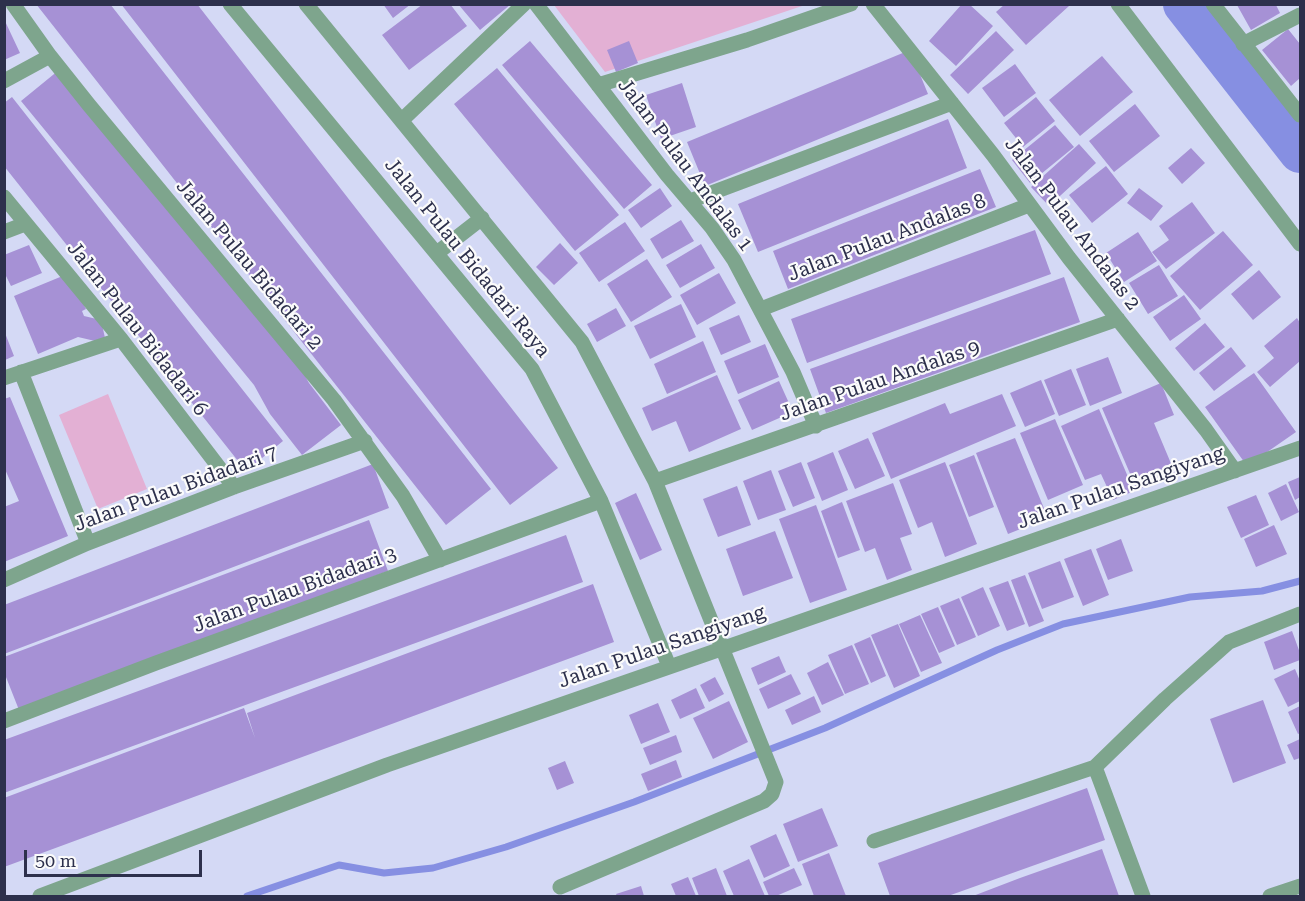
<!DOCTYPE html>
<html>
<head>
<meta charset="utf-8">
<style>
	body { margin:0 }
	#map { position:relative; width:1305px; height:901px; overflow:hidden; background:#d4d9f5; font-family:"Roboto Serif",serif }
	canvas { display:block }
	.frame { position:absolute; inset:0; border:6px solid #2d304c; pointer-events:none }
	.scale { position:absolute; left:24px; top:850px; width:178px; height:27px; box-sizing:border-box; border:3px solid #2d304c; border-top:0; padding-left:8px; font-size:18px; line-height:21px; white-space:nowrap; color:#2d304c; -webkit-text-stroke:4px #fbfbfb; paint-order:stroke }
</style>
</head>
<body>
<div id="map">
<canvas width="1305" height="901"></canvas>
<div class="frame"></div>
<div class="scale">50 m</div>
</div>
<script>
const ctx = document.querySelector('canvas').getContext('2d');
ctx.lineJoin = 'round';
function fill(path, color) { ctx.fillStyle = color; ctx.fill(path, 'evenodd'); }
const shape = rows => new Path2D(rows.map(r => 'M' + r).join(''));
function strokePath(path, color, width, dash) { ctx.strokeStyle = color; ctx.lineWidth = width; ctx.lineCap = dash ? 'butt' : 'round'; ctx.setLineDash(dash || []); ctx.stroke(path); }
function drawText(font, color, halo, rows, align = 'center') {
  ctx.font = font + ' "Roboto Serif",serif'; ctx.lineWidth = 4.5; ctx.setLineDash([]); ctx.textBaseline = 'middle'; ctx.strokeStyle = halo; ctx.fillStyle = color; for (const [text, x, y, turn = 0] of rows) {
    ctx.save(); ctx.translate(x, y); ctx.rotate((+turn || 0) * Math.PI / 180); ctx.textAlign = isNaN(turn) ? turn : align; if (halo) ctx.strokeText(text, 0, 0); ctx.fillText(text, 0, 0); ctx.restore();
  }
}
const green = shape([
	[554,5,805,5,605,72],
	[108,394,147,489,98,509,59,415]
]);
const stream = shape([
	[247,896,339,865,384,873,433,868,506,847,634,802,825,728,997,650,1063,624,1190,597,1262,591,1300,581]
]);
const river = shape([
	[1184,4,1300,152]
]);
const building = shape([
	[36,4,110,4,491,489,446,525],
	[121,4,197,4,558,468,510,505],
	[383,4,411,4,393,18],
	[423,4,450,4,467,26,409,70,382,35],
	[458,4,511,4,480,30],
	[962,4,969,4,993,26,956,66,929,41],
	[1005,4,1068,4,1069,6,1026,45,996,12],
	[1237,5,1276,5,1280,13,1251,30],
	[4,19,20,53,4,60],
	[1288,29,1300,44,1300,78,1291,86,1262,50],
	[996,31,1014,50,968,94,950,75],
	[530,41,652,185,624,209,502,65],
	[629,41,638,63,616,72,607,50],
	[910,50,928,94,705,186,687,142],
	[1102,56,1133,92,1080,136,1049,100],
	[1015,64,1036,93,1004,117,982,88],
	[497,68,619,215,575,251,454,104],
	[59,70,293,354,309,383,341,425,302,455,270,414,254,385,21,101],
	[682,83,696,127,661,139,646,95],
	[12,97,283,441,246,471,4,166,4,103],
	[1036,97,1055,121,1023,147,1004,123],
	[1135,104,1160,136,1114,172,1089,141],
	[948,119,967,168,758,252,738,204],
	[1055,125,1074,147,1030,183,1012,160],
	[1079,144,1096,163,1049,206,1031,187],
	[1191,148,1205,163,1182,184,1168,168],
	[1106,166,1128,194,1092,223,1069,195],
	[980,169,996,207,788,289,773,251],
	[660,188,672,206,641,228,628,210],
	[1139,188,1163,206,1151,221,1127,203],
	[1192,202,1215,233,1166,269,1152,252,1169,240,1159,226],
	[681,220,694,241,662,259,650,239],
	[625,222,645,251,599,282,579,253],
	[1035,230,1051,274,807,363,791,319],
	[1223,231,1253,265,1200,310,1170,276],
	[1138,232,1157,261,1124,282,1106,253],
	[560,243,578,263,554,285,536,267],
	[701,244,715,268,680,288,666,265],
	[29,245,42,273,11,286,4,272,4,255],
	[647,259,672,297,631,322,607,284],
	[1159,265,1178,296,1148,314,1129,283],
	[1259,270,1281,297,1253,320,1231,294],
	[719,273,736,303,697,325,680,295],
	[65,275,76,289,86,309,82,311,84,316,101,320,105,338,95,341,78,337,38,354,14,296],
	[1064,277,1080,322,826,413,810,369],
	[1184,295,1201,319,1170,341,1153,317],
	[681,304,696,337,650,359,634,326],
	[616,308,626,326,597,342,587,324],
	[739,315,751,342,721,355,709,328],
	[1297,318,1300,323,1300,361,1270,387,1257,372,1274,358,1264,346],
	[1205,323,1225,347,1194,371,1175,348],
	[5,333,14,356,5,360],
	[703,341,716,372,667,394,654,364],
	[765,344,779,377,738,394,724,361],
	[1231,347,1246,366,1214,391,1199,373],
	[1108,357,1122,393,1090,406,1076,369],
	[1071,369,1086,405,1059,416,1044,380],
	[1254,373,1296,432,1247,466,1205,407],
	[717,375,741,429,689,452,676,421,652,431,642,408],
	[1041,380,1055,414,1025,427,1010,393],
	[779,381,793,412,752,430,738,400],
	[1161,383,1174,415,1154,423,1175,473,1137,490,1102,408],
	[1002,394,1016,426,891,479,872,433,945,403,950,414],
	[10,397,68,536,4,562,4,507,19,501,4,467,4,399],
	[1099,409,1134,491,1113,500,1101,474,1085,480,1061,426],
	[1055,419,1083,485,1048,500,1020,433],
	[868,438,885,476,855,489,838,451],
	[1015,438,1048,518,1008,534,976,453],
	[833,452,848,490,822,501,807,463],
	[974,455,994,507,969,517,949,465],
	[801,462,815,498,793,507,778,471],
	[945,462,977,544,945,557,932,522,918,528,899,480],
	[373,464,389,508,4,654,4,605],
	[771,470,786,510,758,520,743,481],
	[1300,477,1300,497,1295,500,1288,482],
	[893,483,912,534,900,538,912,570,887,580,875,548,865,552,846,501],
	[1286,484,1299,512,1281,521,1268,493],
	[737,486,751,525,718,537,703,499],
	[636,493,662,550,640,560,615,503],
	[1256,495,1269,525,1241,538,1227,507],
	[842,502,860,550,838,558,821,511],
	[816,505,847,590,810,603,779,519],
	[369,520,388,571,19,710,4,672,4,657],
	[1274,525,1287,554,1256,567,1244,539],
	[775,531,793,578,743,596,726,549],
	[566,535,583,582,4,793,4,740],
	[1121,539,1133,571,1108,580,1096,549],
	[1091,549,1109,595,1083,606,1064,559],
	[1060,561,1074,597,1042,609,1028,573],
	[1025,575,1044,621,1029,627,1011,580],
	[1008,581,1025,624,1007,631,989,588],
	[593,584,614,642,4,867,4,798,244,708,255,738,247,713],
	[983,587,1000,626,978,636,961,597],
	[959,598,976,637,957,645,940,606],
	[938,607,955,646,939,653,921,614],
	[920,615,942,663,921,672,899,624],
	[898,624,920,676,894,688,871,635],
	[1292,631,1300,653,1300,660,1274,670,1264,642],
	[870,637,886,676,871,683,854,644],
	[852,645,869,684,845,694,828,655],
	[779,656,786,672,758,685,751,668],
	[828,662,844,695,822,705,807,673],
	[1295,669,1300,681,1300,701,1288,707,1274,679],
	[791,674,801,694,768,709,759,689],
	[715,677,724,694,709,702,700,685],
	[696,688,705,708,680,719,671,700],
	[814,696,821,712,792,725,785,710],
	[1263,700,1286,763,1233,783,1210,719],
	[729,701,748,742,713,759,693,718],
	[658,703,670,732,641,744,629,715],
	[1300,706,1300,733,1298,734,1288,712],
	[676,735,682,752,650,765,643,748],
	[1300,739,1300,758,1294,760,1287,745],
	[676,760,682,777,648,791,641,774],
	[565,761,574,783,557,790,548,768],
	[1087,788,1105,840,948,896,890,896,878,863],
	[822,808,838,846,798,862,783,824],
	[776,834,790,866,764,878,750,846],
	[1102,849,1119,896,973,896,1020,878],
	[829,853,846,896,814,896,802,864],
	[749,859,765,896,734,896,723,871],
	[716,868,727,896,699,896,692,878],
	[794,868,802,885,776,896,769,896,763,882],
	[688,877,696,896,676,896,671,884],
	[641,886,644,896,617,896,616,894]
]);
const street = shape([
	[13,4,50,56,89,105,334,400,403,496,440,560],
	[230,4,532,369,601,501,669,666],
	[306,4,582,342,655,481,776,782,772,794,764,801,560,887],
	[536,4,667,175,712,228,734,260,793,372,816,426],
	[873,4,993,155,1069,258,1206,430,1235,471],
	[1118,4,1300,244],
	[1213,4,1300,115],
	[1243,44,1300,15],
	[4,81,50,56],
	[598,85,747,40,851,4],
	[402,120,524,4],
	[4,197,121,339,234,487],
	[690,201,952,103],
	[4,232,25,224],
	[437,253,482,218],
	[761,309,1029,205],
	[21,372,88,543],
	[4,378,121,339],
	[655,481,1118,319],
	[4,580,88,543,234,487,365,441],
	[4,721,156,663,601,501],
	[1095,767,1143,896],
	[874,841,1095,767,1165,699,1229,642,1300,614],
	[40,896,387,765,1300,448],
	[1270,896,1300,886]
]);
const streetNames = [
	["Jalan Pulau Andalas 1",685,165,53],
	["Jalan Pulau Andalas 2",1072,224,53],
	["Jalan Pulau Andalas 8",887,238,-21],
	["Jalan Pulau Bidadari Raya",467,258,51],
	["Jalan Pulau Bidadari 2",249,265,50],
	["Jalan Pulau Bidadari 6",137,329,52],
	["Jalan Pulau Andalas 9",880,381,-19],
	["Jalan Pulau Sangiyang",1121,488,-19],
	["Jalan Pulau Bidadari 7",176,489,-20],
	["Jalan Pulau Bidadari 3",295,590,-20],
	["Jalan Pulau Sangiyang",662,647,-19]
];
fill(green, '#e3b0d4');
strokePath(stream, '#868fe2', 7);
strokePath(river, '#868fe2', 42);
fill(building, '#a691d5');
strokePath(street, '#7ea58d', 15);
drawText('20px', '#2d304c', '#fbfbfb', streetNames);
</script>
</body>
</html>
